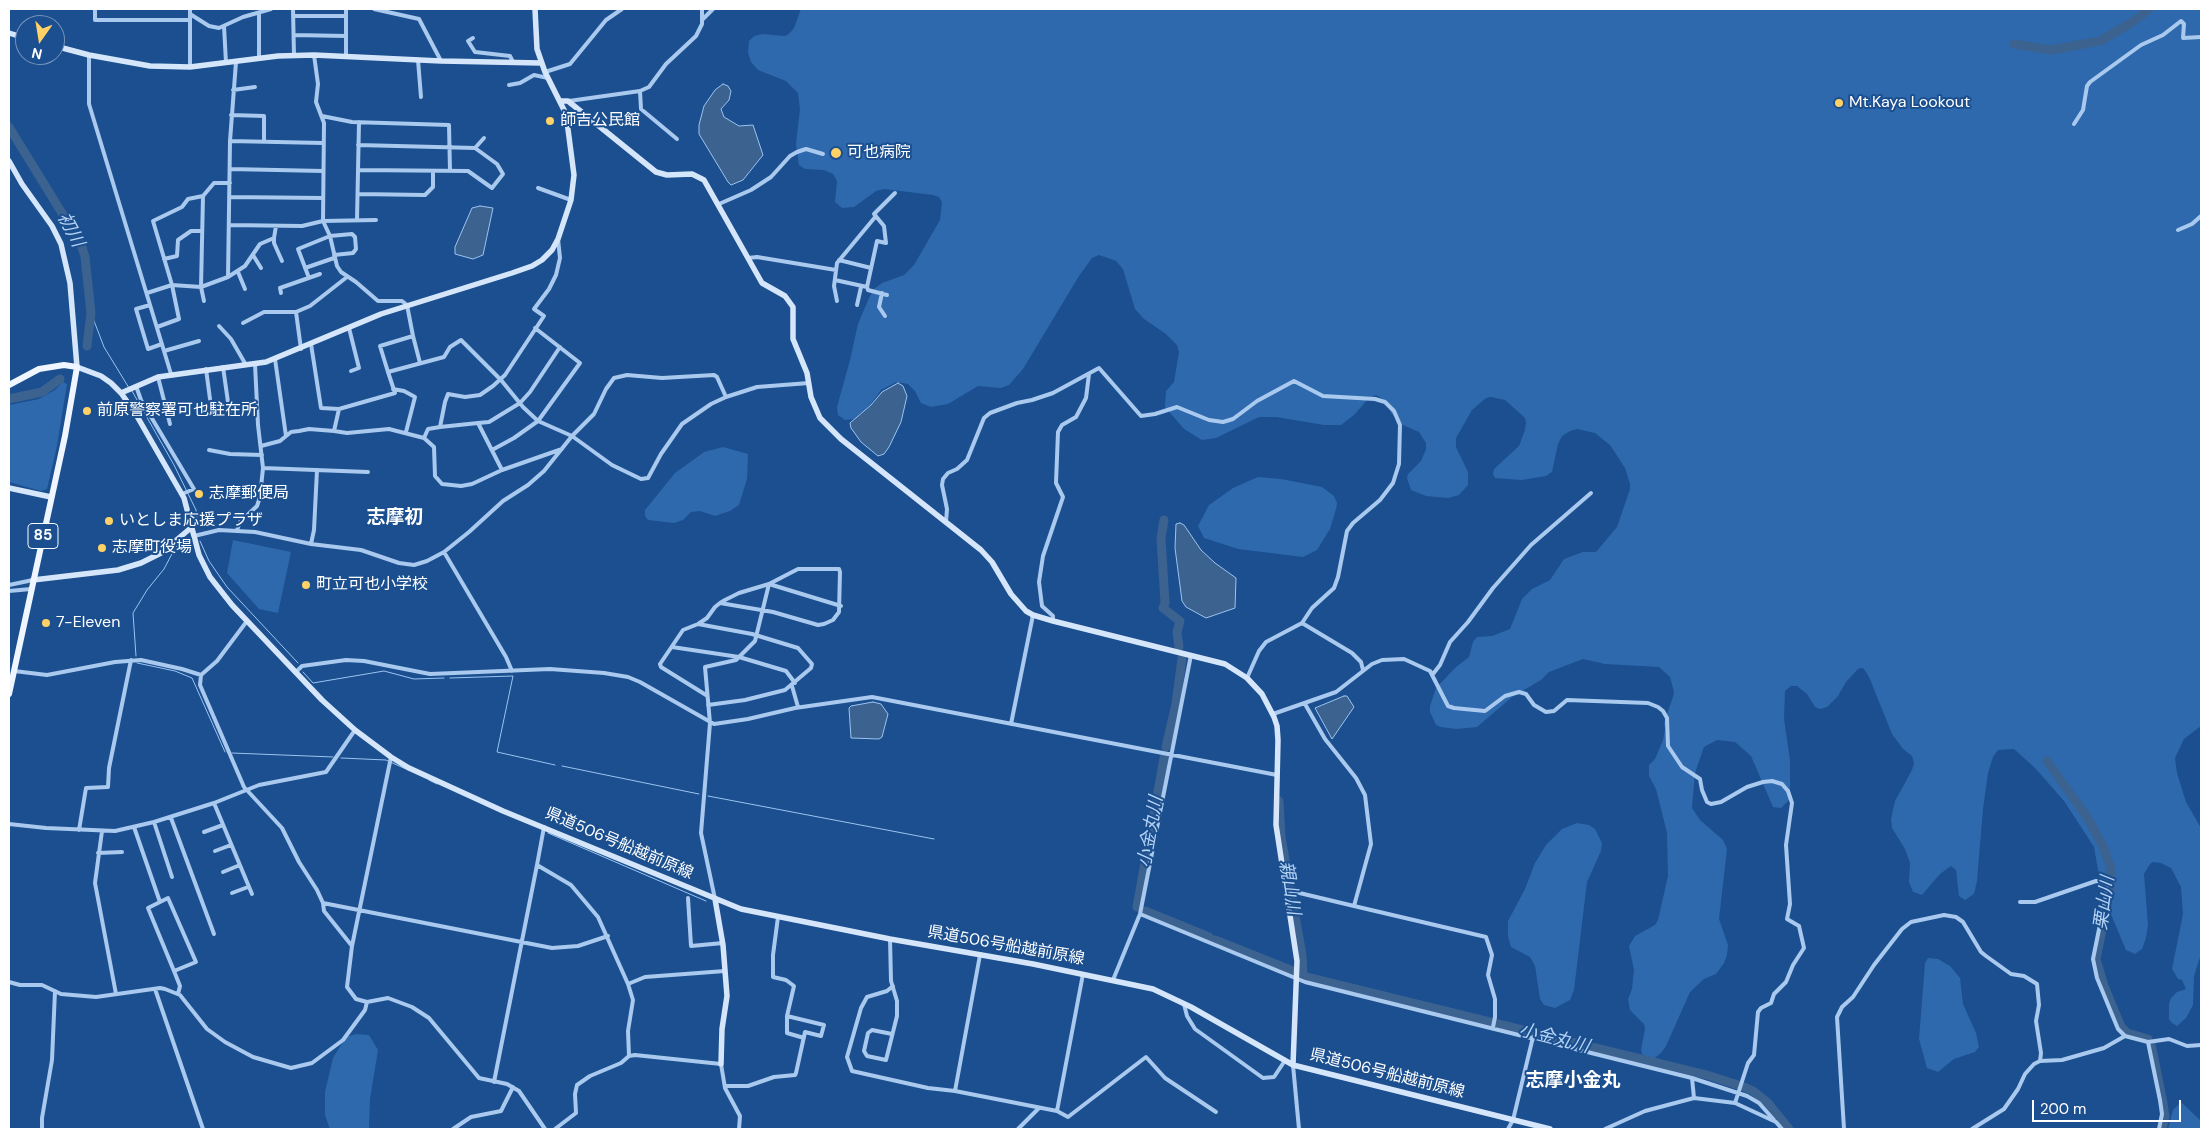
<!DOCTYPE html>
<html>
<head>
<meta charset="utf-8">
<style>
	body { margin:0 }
	#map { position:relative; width:2210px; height:1138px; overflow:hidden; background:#1b4f8f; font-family:"DM Sans",sans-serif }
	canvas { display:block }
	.frame { position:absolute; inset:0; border:10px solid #fff; pointer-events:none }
	.north { position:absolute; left:15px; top:15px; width:50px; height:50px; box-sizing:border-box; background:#1b4f8f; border:1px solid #7695bc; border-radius:50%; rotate:193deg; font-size:14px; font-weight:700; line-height:20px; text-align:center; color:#fff }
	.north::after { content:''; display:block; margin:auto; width:18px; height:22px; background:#ffd166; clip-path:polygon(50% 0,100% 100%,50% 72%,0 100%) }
	.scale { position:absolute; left:2032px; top:1100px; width:149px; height:22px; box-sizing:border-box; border:2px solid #fff; border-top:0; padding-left:6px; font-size:15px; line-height:18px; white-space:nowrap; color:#fff; -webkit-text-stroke:4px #1b4f8f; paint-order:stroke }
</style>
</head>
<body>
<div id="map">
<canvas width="2210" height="1138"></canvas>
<div class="frame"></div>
<div class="north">N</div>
<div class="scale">200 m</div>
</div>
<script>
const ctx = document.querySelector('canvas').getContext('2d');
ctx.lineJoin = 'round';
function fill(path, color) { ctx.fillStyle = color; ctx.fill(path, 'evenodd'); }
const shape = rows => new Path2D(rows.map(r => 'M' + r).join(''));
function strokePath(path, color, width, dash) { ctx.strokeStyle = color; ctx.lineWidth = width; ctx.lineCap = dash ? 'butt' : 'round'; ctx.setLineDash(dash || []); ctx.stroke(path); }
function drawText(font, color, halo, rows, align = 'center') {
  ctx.font = font + ' "DM Sans","Noto Sans JP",sans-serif'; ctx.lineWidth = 4; ctx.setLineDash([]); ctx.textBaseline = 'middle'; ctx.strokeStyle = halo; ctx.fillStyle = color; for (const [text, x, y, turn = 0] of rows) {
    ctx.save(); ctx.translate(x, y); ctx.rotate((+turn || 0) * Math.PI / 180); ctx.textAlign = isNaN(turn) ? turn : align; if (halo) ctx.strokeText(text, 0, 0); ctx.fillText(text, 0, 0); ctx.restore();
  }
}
const green = shape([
	[801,9,2201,9,2201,726,2184,739,2175,758,2177,773,2186,802,2201,828,2201,954,2194,976,2193,1005,2186,1018,2177,1026,2172,1023,2169,1019,2169,1004,2171,998,2177,992,2186,989,2182,980,2178,979,2172,969,2183,914,2181,887,2171,868,2161,863,2153,862,2150,864,2144,874,2148,925,2146,938,2142,949,2135,954,2126,950,2102,893,2094,847,2064,801,2036,769,2014,749,1998,750,1993,757,1988,773,1983,809,1977,881,1974,894,1965,900,1959,896,1956,870,1951,866,1940,874,1922,895,1913,892,1909,882,1910,863,1905,849,1892,828,1891,819,1895,801,1912,770,1914,763,1912,756,1903,749,1892,734,1869,677,1864,669,1861,668,1858,669,1846,682,1838,696,1827,707,1820,709,1815,707,1807,694,1797,686,1791,686,1785,691,1784,719,1790,760,1790,799,1781,808,1773,807,1751,756,1735,742,1717,740,1704,747,1695,773,1692,808,1700,820,1723,840,1727,849,1719,919,1728,945,1727,955,1724,963,1716,974,1704,979,1690,992,1666,1046,1661,1053,1652,1060,1642,1054,1641,1050,1645,1029,1644,1024,1630,1010,1628,999,1632,989,1634,970,1629,946,1635,936,1655,925,1658,920,1668,876,1667,833,1656,789,1649,776,1649,765,1655,759,1663,740,1665,730,1664,723,1673,697,1674,692,1670,677,1659,667,1605,664,1583,659,1549,672,1541,680,1512,697,1477,727,1456,729,1441,727,1436,725,1430,712,1430,706,1436,688,1456,667,1469,657,1473,642,1477,637,1492,636,1510,629,1522,599,1532,589,1550,580,1564,559,1583,552,1596,552,1617,527,1630,489,1630,484,1625,468,1610,445,1595,433,1577,429,1570,431,1562,436,1558,444,1552,472,1546,476,1522,480,1495,478,1493,474,1494,469,1519,446,1525,430,1526,422,1525,418,1505,400,1491,397,1486,398,1472,410,1456,438,1456,447,1468,472,1468,485,1459,495,1448,498,1426,496,1411,490,1407,478,1408,474,1421,461,1426,449,1426,443,1419,432,1403,425,1391,413,1386,401,1376,395,1368,399,1354,415,1341,425,1324,425,1276,417,1259,417,1216,438,1202,440,1184,429,1165,407,1166,391,1174,382,1179,352,1177,345,1166,334,1144,319,1135,309,1123,269,1116,261,1099,255,1092,258,1079,276,1023,369,1009,385,1001,388,978,386,948,404,931,407,921,403,915,391,908,384,896,382,881,390,870,405,854,419,845,420,838,415,837,407,850,360,858,324,869,298,874,289,882,283,904,275,914,265,940,220,942,202,939,197,933,195,884,189,876,191,854,207,842,208,835,202,837,181,833,174,824,170,805,169,799,165,796,144,800,109,798,93,786,81,758,70,751,62,748,53,749,41,754,36,762,34,785,36,789,34,794,28],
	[63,382,67,384,57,446,47,489,41,491,9,482,9,405,39,399,55,390],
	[723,447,748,454,747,479,739,505,730,511,715,516,700,511,691,512,683,520,674,523,648,520,645,516,645,510,675,473,704,452],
	[1258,477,1281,479,1322,487,1334,496,1337,503,1336,509,1330,529,1317,550,1303,557,1238,549,1204,538,1198,526,1209,505,1233,488],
	[233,540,291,552,278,613,259,609,227,573],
	[1577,823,1589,825,1595,829,1602,843,1601,851,1587,882,1574,990,1570,1000,1555,1008,1544,1005,1540,999,1535,966,1530,957,1511,947,1508,936,1508,921,1525,889,1535,863,1546,845,1562,829],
	[1928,958,1938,959,1950,966,1960,978,1963,1004,1976,1033,1979,1047,1975,1052,1954,1059,1938,1072,1927,1068,1919,1039,1925,963],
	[356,1034,369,1035,378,1050,370,1099,369,1127,369,1129,330,1129,325,1115,325,1092,333,1058,346,1037],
	[2181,1102,2201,1121,2201,1129,2168,1129,2173,1110]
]);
const water = shape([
	[723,84,728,86,731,91,729,100,721,109,724,117,739,126,753,125,763,155,743,180,731,185,728,182,699,134,699,125,704,106,715,90,723,84],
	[480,206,493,208,483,255,473,259,455,254,455,247,472,208,480,206],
	[898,383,903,386,907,396,901,422,889,447,884,454,878,456,861,442,851,428,850,423,871,405,882,392,898,383],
	[1180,523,1184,525,1201,550,1215,563,1236,578,1235,608,1206,618,1186,607,1182,601,1175,548,1176,524,1180,523],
	[1344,696,1347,696,1354,707,1332,739,1315,708,1344,696],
	[873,702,881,704,888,714,882,737,879,739,851,738,849,708,851,706,873,702]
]);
const stream = shape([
	[91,313,104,347,129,388],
	[132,391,174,465,196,510,198,526],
	[200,541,209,561,227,587,298,663],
	[136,656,133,613,147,590,164,569,174,550,182,539],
	[137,663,175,671,192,678,225,752],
	[303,672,313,683,384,671,414,679,444,678],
	[450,678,513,676,497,752,555,765],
	[232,753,333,757],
	[341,758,386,760,408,770],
	[562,766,699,794],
	[429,780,437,784],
	[708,796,934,839],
	[548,833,706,901]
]);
const river = shape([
	[2014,44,2050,50,2100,41,2134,21,2149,9],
	[9,127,81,244,85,257,91,313,87,346],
	[9,399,42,392,60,379],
	[1164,520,1161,538,1165,603,1163,608,1180,621,1177,632,1179,647],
	[1166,747,1176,704,1182,658],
	[2047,761,2087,817,2103,846,2111,869,2110,890,2096,959,2104,986,2121,1027,2127,1033,2148,1039],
	[1279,801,1281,837,1302,955,1303,976,1707,1075,1744,1087,1753,1091,1768,1103,1789,1129],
	[1137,907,1164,758],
	[1145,911,1209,937],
	[1215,940,1293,971],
	[2151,1044,2163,1103,2165,1117,2162,1129]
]);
const street = shape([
	[95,9,95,20,190,20],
	[190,9,190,67],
	[293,9,294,56],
	[346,9,346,56],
	[374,9,419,19,441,61],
	[259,13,259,59],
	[190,14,209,26,219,28,243,17,271,9],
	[293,16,346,16],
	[703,19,713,9],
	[224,26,226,63],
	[294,35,346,36],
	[473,38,468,41,475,52,510,56,513,62],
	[89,55,89,104,171,374],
	[314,55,318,84,316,102,324,123,323,221,330,236,337,266,341,272,356,282,378,301,402,301,407,305,413,336,380,346,388,372,444,357,450,347,461,340,501,380,523,407,538,421,572,436,612,465,641,479,648,478,661,454,682,424,711,404,726,397,757,387,809,383],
	[418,60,421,97],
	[236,62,230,141,228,277,245,266,260,244,274,238,276,226],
	[545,72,570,64,606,20,622,9],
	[509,85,520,83,534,75,548,78],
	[233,90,255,87],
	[640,91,641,109,677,139],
	[569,101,640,91,649,87,666,64,696,36,702,24,702,9],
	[231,115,264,116,264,142],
	[322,116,352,122,449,125,450,171],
	[2074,124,2083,110,2087,86,2090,82,2141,45,2163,35,2181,21,2184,24,2183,38,2201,37],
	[230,141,323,143],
	[475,148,484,138],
	[230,169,323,171],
	[358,170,468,171,492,188,503,174,497,164,475,148,358,145],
	[538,188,571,200],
	[358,194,425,195,433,187,433,171],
	[203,196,201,287,204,301],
	[229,197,323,198],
	[719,204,751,190,771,177,790,156,797,152,806,149,823,154],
	[357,220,359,122],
	[229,225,302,226,323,221,376,220],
	[2178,230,2192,224,2201,216],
	[274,238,274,243,282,261],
	[253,255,261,268],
	[748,258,757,257,836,270],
	[164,259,177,256,178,240,191,231,202,231],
	[839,260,871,268],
	[305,268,334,258],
	[238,272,245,289],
	[309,278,298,249,330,236,352,234,355,237,356,249,353,253,334,255],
	[835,280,867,287,877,241,886,243,884,226,874,214,895,193],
	[867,287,868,290,887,295],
	[147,293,172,285,201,287,228,277],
	[281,293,280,288,320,274],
	[882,293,879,307,885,316],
	[837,301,834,286,837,263,876,216],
	[150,305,136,309,148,349,162,344],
	[857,305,861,287],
	[243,323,264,312,296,312],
	[219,326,231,339,246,365],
	[157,327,179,319,172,285,153,221,182,207,188,199,203,196,214,183,230,183],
	[349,328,359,368,351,371],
	[413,336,420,363],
	[311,344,321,408,339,409],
	[301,349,296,312,310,306,347,277],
	[164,351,199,341],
	[275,359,286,436],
	[223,367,230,416],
	[206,369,210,399],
	[388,372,395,393,339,409,334,431,347,433,389,429,424,438,434,447,435,476,442,484,461,486,472,484,502,470,562,449],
	[158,377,170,424],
	[136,386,141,400,194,489,182,494],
	[393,389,404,391,415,397,406,432],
	[478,423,489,422,520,403,530,392,560,347],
	[424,438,428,429,440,427],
	[261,446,280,441,291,432,299,431,309,429,334,431],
	[209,450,230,454,262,455],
	[492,450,514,438,538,421,580,363,535,328],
	[263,468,368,472],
	[502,470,478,423,440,427,445,402,448,394,465,397,480,395,493,386,505,375,544,316,534,309,549,289,556,275,560,258,558,239],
	[946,522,947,509,942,485,943,479,948,473,957,469,967,460,984,418,990,413,1017,403,1032,400,1053,393,1099,368,1141,416,1155,414,1177,407,1209,420,1223,422,1233,419,1257,401,1294,381,1323,396,1375,399,1385,402,1394,411,1400,425,1399,464,1393,483,1380,500,1353,523,1347,531,1338,577,1334,588,1312,608,1302,623,1266,642,1259,651,1247,678],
	[237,530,240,522,257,506,260,497,263,468,258,425,255,364],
	[194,536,219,530,255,532,311,544,361,550,399,563,414,565,427,561,444,552,469,532,503,501,528,485,544,471,572,436,594,414,606,389,614,378,627,375,662,378,714,375,717,377,726,397],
	[311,544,314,530,317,470],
	[444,552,506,657,512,671],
	[769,584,841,606],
	[9,585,33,580],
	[9,591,31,589],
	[247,621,217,661,201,675,200,685,244,787,282,828,299,862,317,890,323,903,324,911,352,946,347,987,356,999,367,1002,388,998,412,1007,429,1018,479,1078,507,1084,519,1091,545,1129],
	[1053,621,1053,616,1042,606,1039,582,1043,556,1063,497,1056,483,1058,432,1062,425,1076,417,1086,398,1089,374],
	[1302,623,1352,653,1361,662,1363,670],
	[698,624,752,634,798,648,812,664,811,668,785,690,745,700,708,705],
	[672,647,739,657,786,671,795,683],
	[14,671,47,675,115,662,141,660,182,669,201,675],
	[296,672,302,666,346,660,364,661,430,674,550,669,604,673,628,677,640,682,714,724,748,719,795,708,872,697,1277,775],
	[1433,674,1440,665,1450,642,1468,622,1493,588,1531,545,1591,493],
	[792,686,798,707],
	[706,695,661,667,660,664,683,630,698,624,707,618,715,607,720,603,725,600,739,593,769,584,798,569,839,569,840,572,839,612,833,620,824,624,818,625,773,612,720,603],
	[1305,704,1325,739,1356,778,1365,795,1371,844,1354,906,1486,937,1492,955,1488,975,1495,999,1495,1017,1493,1027],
	[1273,714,1336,692,1372,664,1382,660,1404,659,1430,671,1448,706,1454,708,1485,711,1505,696,1519,692,1526,694,1534,705,1546,712,1554,711,1567,700,1648,703,1658,707,1663,711,1667,718,1668,746,1682,767,1700,779,1702,790,1707,802,1711,804,1721,802,1747,787,1763,782,1772,781,1782,784,1788,791,1792,803,1786,845,1790,904,1787,919,1799,926,1804,948,1793,965,1786,982,1774,994,1771,1003,1761,1008,1758,1012,1754,1055,1748,1063,1735,1103],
	[1011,724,1033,615],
	[214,803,252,894],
	[171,818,214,934],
	[154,822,172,877],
	[9,824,46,828,115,831,154,822,214,803,259,785,326,772,355,730],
	[134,827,160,902],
	[544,827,537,865,571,885,598,917,628,984,633,1000,628,1031,629,1056],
	[79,830,86,788,108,787,109,768,131,660],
	[102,831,95,883,116,994],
	[204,832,223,825],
	[215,851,231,845],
	[98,853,122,852],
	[223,872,240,865],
	[1287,890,1354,906],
	[232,893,248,887],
	[688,898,691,946,723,943],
	[715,899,701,833,710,723,705,667,736,660,755,641,769,584],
	[2020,902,2035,902,2096,881,2105,884,2107,890,2093,959,2097,978,2118,1029,2125,1036,2148,1042,2169,1039,2187,1046,2201,1045],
	[323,903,552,948,578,946,608,936],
	[1140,914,1305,982,1692,1078,1694,1098],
	[778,917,773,955,773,977,786,980,794,986,787,1016],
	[890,939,891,981,897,1001,897,1016,886,1060,867,1056,864,1051,868,1033,872,1030,892,1034],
	[352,946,391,757],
	[980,955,955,1091,1057,1111,1068,1117,1146,1057,1165,1078,1216,1112],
	[174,971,196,962,168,898,148,908,174,971,180,986,178,994],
	[1113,980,1140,914,1191,655],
	[9,982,20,985,42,985,61,994,96,997,160,988,165,989,180,995,207,1029,225,1042,253,1057,291,1068,312,1063,343,1040,365,1010,367,1002],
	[628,984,645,977,725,971],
	[893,986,887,991,867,997,861,1008,847,1057,852,1071,928,1088,955,1091],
	[155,989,203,1129],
	[1184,1004,1187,1016,1195,1029,1263,1078,1274,1077,1284,1062],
	[2148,1042,2160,1100,2162,1114,2159,1129],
	[1293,1065,1299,1129],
	[1692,1078,1747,1096,1759,1103,1774,1120],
	[494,1082,537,865],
	[725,1086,748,1086,774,1077,795,1075,796,1073,805,1032,821,1036,824,1025,787,1016,787,1033,804,1038],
	[1057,1111,1083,974],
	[42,1129,42,1118,52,1060,55,991],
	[453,1129,471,1117,501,1111,513,1087],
	[555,1129,576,1113,575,1094,577,1085,590,1076,621,1063,629,1056,635,1055,721,1064,725,1088,740,1116,739,1129],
	[1018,1129,1039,1108],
	[1508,1129,1513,1120,1533,1037],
	[1605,1129,1645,1111,1694,1098,1735,1103,1776,1122,1782,1129],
	[1844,1129,1837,1017,1842,1007,1853,997,1874,965,1902,929,1911,922,1944,915,1956,917,1963,922,1981,952,1986,956,2011,974,2024,976,2037,984,2039,1005,2036,1021,2041,1053,2040,1061],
	[1972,1129,2004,1109,2018,1089,2025,1074,2034,1064,2040,1061,2062,1060,2104,1048,2125,1036]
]);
const secondary = shape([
	[9,33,25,38],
	[55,46,89,55,150,66,190,67,278,56,314,55,441,61,541,63],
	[560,101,568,101,656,172,667,175,692,174,704,180,762,283,785,296,793,307,793,339,807,373,811,397,820,418,841,439,981,550,992,562,1011,594,1026,611,1033,615,1053,621,1225,664,1247,678,1262,694,1274,717,1277,726,1278,740,1276,825,1297,961,1293,1065],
	[9,161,22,184,52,226,61,244,70,283,77,367,101,376,111,383,121,393,134,411,184,498,199,555,210,577,232,605,322,700,355,730,391,757,409,768,503,811,741,909,890,939,1033,964,1153,989,1191,1007,1293,1065,1550,1129],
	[121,393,158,377,266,362,381,314,512,273,532,266,542,260,552,250,558,239,571,200,574,175,566,114,545,72,537,49,535,9],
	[9,488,51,497],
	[33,580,118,570,141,563,161,553,192,527],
	[715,899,723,945,727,996,722,1029,721,1064]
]);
const primary = shape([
	[9,385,39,369,64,365,77,367,65,436,9,694]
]);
const markers = [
	[1839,103,5,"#ffd166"],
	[550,121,5,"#ffd166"],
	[836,153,6,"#ffd166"],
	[87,411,5,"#ffd166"],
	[199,494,5,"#ffd166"],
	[109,521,5,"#ffd166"],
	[102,548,5,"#ffd166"],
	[306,585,5,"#ffd166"],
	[46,623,5,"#ffd166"]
];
const shields = [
	[43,536,30]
];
const shieldNames = [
	["85",43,536]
];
const poiNames = [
	["Mt.Kaya Lookout",1849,103],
	["師吉公民館",560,121],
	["可也病院",847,153],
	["前原警察署可也駐在所",97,411],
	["志摩郵便局",209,494],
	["いとしま応援プラザ",119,521],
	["志摩町役場",112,548],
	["町立可也小学校",316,585],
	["7-Eleven",56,623]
];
const streetNames = [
	["県道506号船越前原線",619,844,23],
	["県道506号船越前原線",1006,946,10],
	["県道506号船越前原線",1387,1074,14]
];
const waterNames = [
	["初川",70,230,62],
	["小金丸川",1151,832,-80],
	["親山川",1289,888,81],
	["栗山川",2105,903,-82],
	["小金丸川",1554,1039,14]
];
const quarterNames = [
	["志摩初",395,518],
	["志摩小金丸",1573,1081]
];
fill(green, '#2e69ad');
fill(water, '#3c6290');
strokePath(water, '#9cc4f0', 1);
strokePath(stream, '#9cc4f0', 1);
strokePath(river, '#3c6290', 9);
strokePath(street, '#a9c9ee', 4);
strokePath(secondary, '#d6e6fa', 5.5);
strokePath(primary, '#f0f6ff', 6);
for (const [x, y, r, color] of markers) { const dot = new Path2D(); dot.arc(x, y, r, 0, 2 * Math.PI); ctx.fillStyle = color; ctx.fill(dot); strokePath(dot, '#1b4f8f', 2); }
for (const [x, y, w] of shields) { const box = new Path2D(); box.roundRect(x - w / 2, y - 12.5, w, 25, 4); ctx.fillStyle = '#1b4f8f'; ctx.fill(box); strokePath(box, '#fff', 1); }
drawText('bold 15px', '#fff', null, shieldNames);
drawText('16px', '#fff', '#1b4f8f', poiNames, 'left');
drawText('16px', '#fff', '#1b4f8f', streetNames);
drawText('italic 18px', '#b5d3f5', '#1b4f8f', waterNames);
drawText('bold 19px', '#fff', '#1b4f8f', quarterNames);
</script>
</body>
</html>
